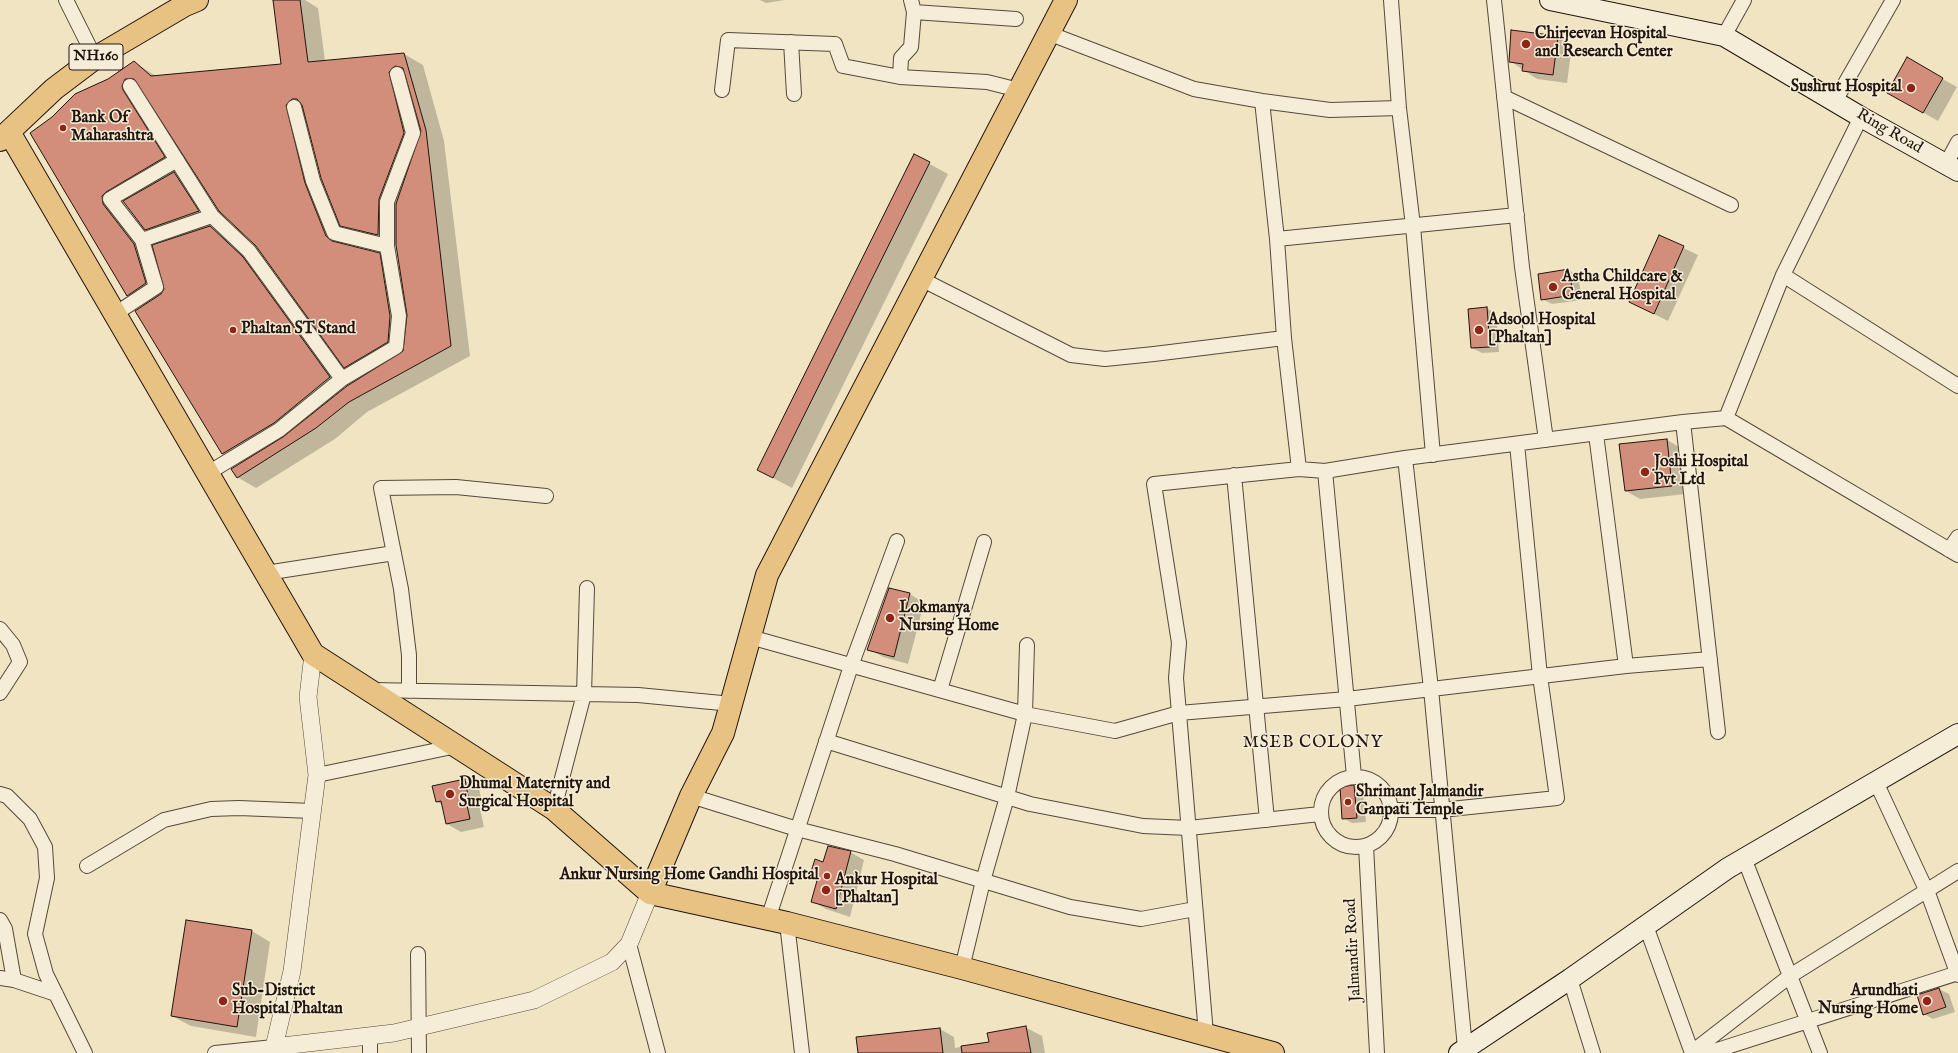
<!DOCTYPE html>
<html>
<head>
<meta charset="utf-8">
<style>
	body { margin:0 }
	canvas { display:block; background:#f0e4c3 }
</style>
</head>
<body>
<canvas width="1958" height="1053"></canvas>
<script>
const ctx = document.querySelector('canvas').getContext('2d');
ctx.lineJoin = 'round';
function fill(path, color) { ctx.fillStyle = color; ctx.fill(path, 'evenodd'); }
const shape = rows => new Path2D(rows.map(r => 'M' + r).join(''));
function strokePath(path, color, width, dash) { ctx.strokeStyle = color; ctx.lineWidth = width; ctx.lineCap = dash ? 'butt' : 'round'; ctx.setLineDash(dash || []); ctx.stroke(path); }
function drawText(font, color, halo, rows, align = 'center') {
  ctx.font = font + ' "IM FELL English",serif'; ctx.lineWidth = 3; ctx.setLineDash([]); ctx.textBaseline = 'middle'; ctx.strokeStyle = halo; ctx.fillStyle = color; for (const [text, x, y, turn = 0] of rows) {
    ctx.save(); ctx.translate(x, y); ctx.rotate((+turn || 0) * Math.PI / 180); ctx.textAlign = isNaN(turn) ? turn : align; if (halo) ctx.strokeText(text, 0, 0); ctx.fillText(text, 0, 0); ctx.restore();
  }
}
const shadow = shape([
	[274,0,305,0,318,8,325,61,404,54,423,65,444,141,470,356,367,412,335,439,256,488,237,477,241,464,223,454,137,311,145,306,127,295,31,133,134,62,156,76,282,65],
	[409,81,422,131,421,136,407,83],
	[144,91,345,367,363,377,347,387,261,268,228,237,208,226,217,222,193,184,174,173,183,168,141,92],
	[306,116,341,225,360,236,396,245,400,266,379,254,343,244,323,195,304,117],
	[400,129,419,140,419,142,399,131],
	[124,202,146,229,167,242,165,290,164,292,153,256,121,206],
	[760,0,785,0,766,3],
	[1557,37,1572,45,1567,83,1537,79,1510,61],
	[1907,59,1957,87,1938,121,1889,93],
	[915,156,948,174,792,488,758,470],
	[1659,236,1698,255,1668,321,1630,302],
	[1569,270,1578,276,1582,300,1552,304,1542,299],
	[1486,308,1496,313,1499,352,1482,353,1472,348],
	[1667,440,1681,448,1686,494,1640,499,1626,491],
	[889,589,910,594,924,603,908,664,883,657,869,649],
	[464,780,479,788,482,803,479,804,484,827,461,832,447,824,443,805,437,802],
	[1354,786,1363,792,1366,822,1352,823,1343,818,1341,788],
	[850,852,864,860,850,917,826,909,812,901,819,878,812,874,824,863],
	[252,931,270,942,256,1037,191,1026,172,1016],
	[1939,989,1949,994,1955,1012,1933,1019,1924,1014],
	[1025,1027,1042,1036,1045,1053,859,1053,940,1029,954,1037,955,1048,990,1042]
]);
const building = shape([
	[273,0,300,0,308,62,404,53,426,130,451,346,349,402,316,428,237,478,231,469,283,437,347,386,403,351,407,315,396,245,396,204,421,131,403,68,395,66,389,72,404,133,379,199,378,235,340,226,321,178,302,105,297,99,292,99,286,105,305,183,326,236,332,241,380,253,390,316,388,342,344,368,256,246,219,211,134,79,125,79,122,86,123,90,165,157,106,192,102,196,103,204,134,244,146,283,127,296,30,133,52,117,75,94,108,79,134,61,151,76,281,64,273,0],
	[1511,30,1558,36,1553,75,1522,71,1523,64,1509,62,1511,30],
	[1907,57,1943,78,1923,113,1887,93,1907,57],
	[914,154,930,162,773,478,757,470,914,154],
	[174,172,199,211,145,230,123,201,174,172],
	[210,226,243,257,330,377,274,423,222,454,135,311,161,294,164,289,152,245,210,226],
	[1659,235,1684,246,1654,314,1629,302,1659,235],
	[1569,269,1573,295,1541,300,1538,274,1569,269],
	[1487,307,1490,347,1471,348,1468,309,1487,307],
	[1667,439,1672,486,1625,491,1619,444,1667,439],
	[889,588,910,593,894,657,867,650,889,588],
	[465,779,468,796,465,796,470,819,446,824,441,801,436,802,432,786,465,779],
	[1354,785,1357,818,1342,819,1340,787,1354,785],
	[828,846,851,851,836,909,811,902,818,877,810,875,815,859,823,862,828,846],
	[186,920,252,930,237,1027,171,1016,186,920],
	[1939,988,1946,1007,1923,1015,1917,995,1939,988],
	[1026,1026,1031,1053,962,1053,961,1046,989,1042,987,1033,1026,1026],
	[940,1028,943,1053,858,1053,856,1037,940,1028]
]);
const minor = shape([
	[66,0,95,58],
	[1391,0,1399,108,1413,226,1433,455],
	[1494,0,1522,267,1546,440],
	[914,12,1016,19],
	[1048,33,1194,89,1262,101,1330,110,1399,108],
	[1724,36,1744,0],
	[791,42,794,94],
	[900,77,901,58,911,47,914,12,911,0],
	[130,86,212,216],
	[722,90,728,40,835,44,843,66,900,77,987,82,1019,90],
	[1504,97,1731,205],
	[1262,101,1277,239,1284,338,1299,469],
	[1835,101,1893,0],
	[294,107,313,181,334,233,387,246,399,316,396,347,342,379],
	[1946,164,1958,142],
	[1277,239,1517,215],
	[142,240,110,199,177,160],
	[387,246,387,202,413,133,397,74],
	[1783,275,1958,386],
	[921,279,1071,355,1105,359,1154,354,1284,338],
	[115,314,156,287,142,240,212,216,249,251,342,379,279,430,208,473],
	[1726,418,1958,555],
	[1683,422,1718,732],
	[1596,434,1626,666],
	[1405,458,1431,689,1465,1048],
	[1325,471,1354,776],
	[1234,475,1267,820],
	[1949,550,1958,537],
	[266,573,394,553],
	[0,629,13,645,20,662,0,693],
	[750,637,1025,714,1115,731,1179,713,1347,699,1626,666,1710,659],
	[372,690,638,695,732,704],
	[940,690,984,542],
	[409,691,409,655,401,589,381,488,456,487,546,496],
	[826,741,1030,804,1143,826,1189,828,1320,814],
	[317,775,457,746],
	'1321 812a35 35 0 1 1 70 0a35 35 0 1 1-70 0Z',
	[1876,782,1929,896,1958,975],
	[0,794,7,796,30,819,45,847,47,878,35,934,46,974,85,1053],
	[691,796,797,829,895,854,1070,907,1141,919,1195,909],
	[554,809,584,694,587,588],
	[1391,810,1441,810,1557,798,1540,676,1517,444],
	[1366,846,1377,1053],
	[1744,858,1820,1053],
	[87,866,164,820,211,809,239,808,312,811],
	[768,919,851,666,897,541],
	[0,920,5,929,14,980],
	[787,923,802,1053],
	[1646,926,1692,1053],
	[629,944,658,1053],
	[418,954,419,1053],
	[962,968,983,881,1007,797,1025,714,1027,645],
	[0,978,14,980,56,994],
	[1570,979,1593,1053],
	[1206,1034,1176,678,1179,643,1154,484,1299,469,1325,471,1405,458,1683,422,1726,418,1783,275,1861,117],
	[370,1035,370,1053],
	[1692,1052,1790,976,1958,871],
	[215,1053,274,1047],
	[1708,1053,1958,973]
]);
const tertiary = shape([
	[274,1047,292,971,317,775,308,697,313,654],
	[271,1053,274,1047,394,1033,534,1000,612,962,629,944,650,893]
]);
const secondary = shape([
	[1550,0,1724,36,1861,117,1958,171],
	[1459,1053,1570,979,1728,868,1958,734]
]);
const primary = shape([
	[9,132,313,654,554,809,650,893,787,923,962,968,1273,1053],
	[650,893,691,796,723,733,767,575,1066,0]
]);
const trunk = shape([
	[0,140,54,89,95,58,185,5,197,0]
]);
const markers = [
	[1526,44,5,"#8f2418"],
	[1911,88,5,"#8f2418"],
	[63,128,4,"#8f2418"],
	[1553,287,5,"#8f2418"],
	[233,330,4,"#8f2418"],
	[1479,330,5,"#8f2418"],
	[1645,472,5,"#8f2418"],
	[890,618,5,"#8f2418"],
	[450,794,5,"#8f2418"],
	[1348,802,4,"#8f2418"],
	[827,876,4,"#8f2418"],
	[826,890,5,"#8f2418"],
	[223,1001,5,"#8f2418"],
	[1927,1001,5,"#8f2418"]
];
const shields = [
	[96,57,54]
];
const shieldNames = [
	["NH160",96,57]
];
const poiNames = [
	["Chirjeevan Hospital",1535,35],
	["and Research Center",1535,53],
	["Sushrut Hospital",1902,88,"right"],
	["Bank Of",71,119],
	["Maharashtra",71,137],
	["Astha Childcare &",1562,278],
	["General Hospital",1562,296],
	["Adsool Hospital",1488,321],
	["[Phaltan]",1488,339],
	["Phaltan ST Stand",241,330],
	["Joshi Hospital",1654,463],
	["Pvt Ltd",1654,481],
	["Lokmanya",899,609],
	["Nursing Home",899,627],
	["Dhumal Maternity and",459,785],
	["Surgical Hospital",459,803],
	["Shrimant Jalmandir",1356,793],
	["Ganpati Temple",1356,811],
	["Ankur Nursing Home Gandhi Hospital",819,876,"right"],
	["Ankur Hospital",835,881],
	["[Phaltan]",835,899],
	["Sub-District",232,992],
	["Hospital Phaltan",232,1010],
	["Arundhati",1918,992,"right"],
	["Nursing Home",1918,1010,"right"]
];
const streetNames = [
	["Ring Road",1889,132,30],
	["Jalmandir Road",1354,950,-93]
];
const neighbourhoodNames = [
	["MSEB COLONY",1313,744]
];
fill(shadow, '#0003');
fill(building, '#d28e7a');
strokePath(building, '#22150d', 1);
strokePath(minor, '#56493a', 16);
strokePath(tertiary, '#56493a', 18);
strokePath(secondary, '#22150d', 22);
strokePath(primary, '#22150d', 24);
strokePath(trunk, '#22150d', 24);
strokePath(minor, '#f5edd8', 14);
strokePath(tertiary, '#f5edd8', 17);
strokePath(secondary, '#f5edd8', 20);
strokePath(primary, '#e8c282', 22);
strokePath(trunk, '#e8c282', 22);
for (const [x, y, r, color] of markers) { const dot = new Path2D(); dot.arc(x, y, r, 0, 2 * Math.PI); ctx.fillStyle = color; ctx.fill(dot); strokePath(dot, '#f5edd8', 1.5); }
for (const [x, y, w] of shields) { const box = new Path2D(); box.roundRect(x - w / 2, y - 13, w, 26, 3); ctx.fillStyle = '#f5edd8'; ctx.fill(box); strokePath(box, '#22150d', 1); }
drawText('bold 15px', '#22150d', null, shieldNames);
drawText('bold 16px', '#22150d', '#f5edd8', poiNames, 'left');
drawText('16px', '#22150d', '#f5edd8', streetNames);
ctx.letterSpacing = '1px';
drawText('17px', '#22150d', '#f5edd8', neighbourhoodNames);
ctx.letterSpacing = '0px';
</script>
</body>
</html>
